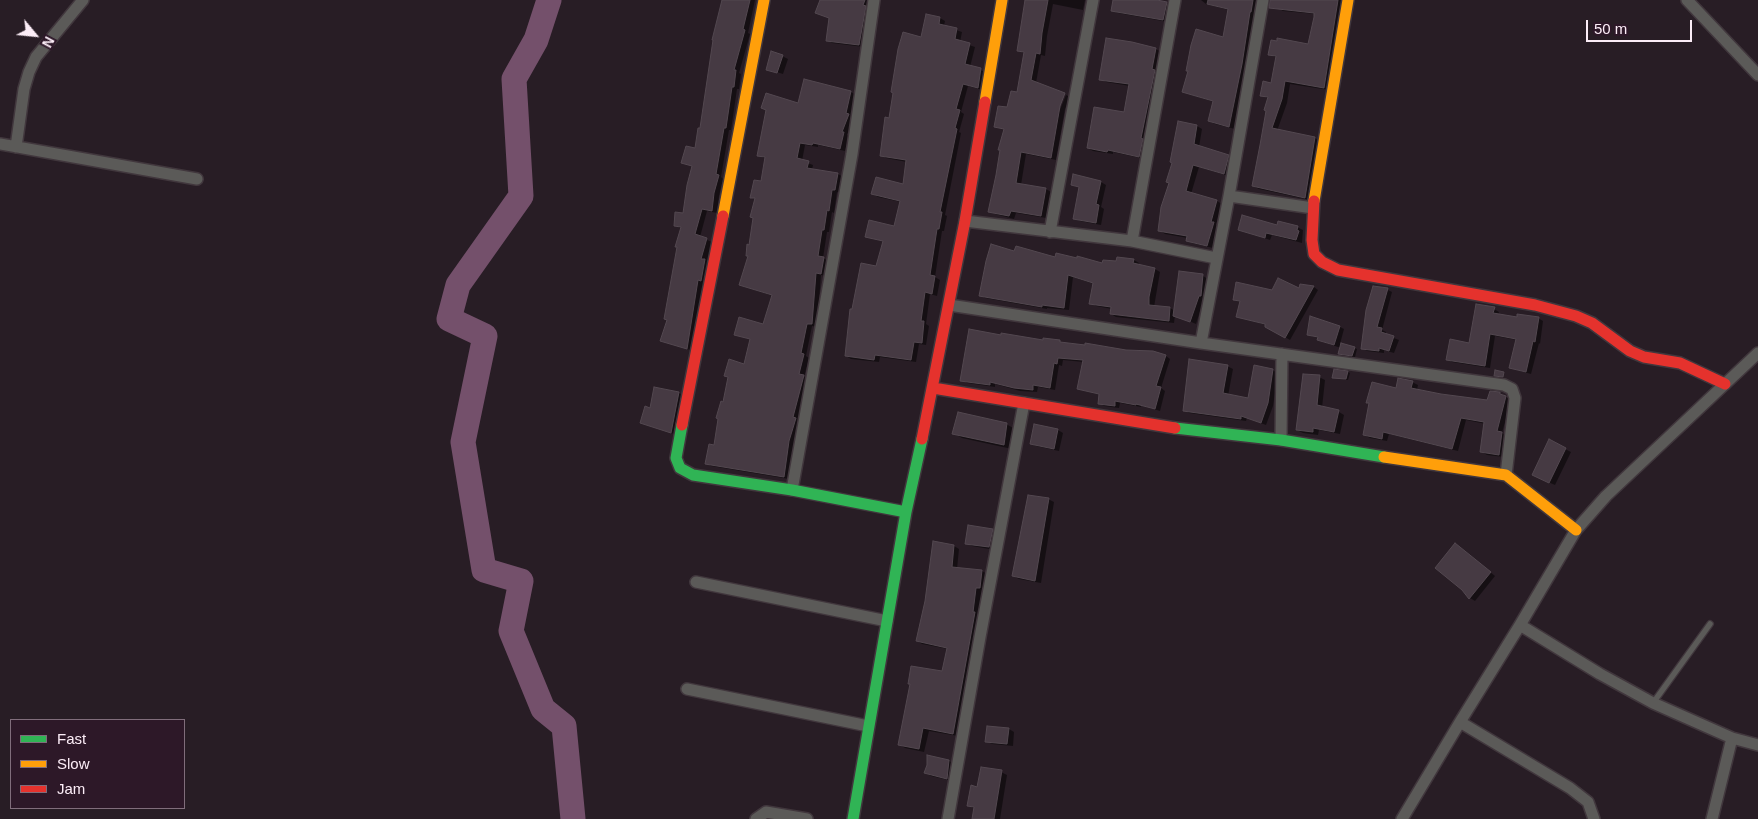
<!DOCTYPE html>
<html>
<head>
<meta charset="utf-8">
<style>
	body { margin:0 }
	#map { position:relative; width:1758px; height:819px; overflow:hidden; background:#281d25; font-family:Helvetica,sans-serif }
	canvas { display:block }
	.legend { position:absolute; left:10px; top:719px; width:175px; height:90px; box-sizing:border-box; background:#2d1828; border:1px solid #806d7b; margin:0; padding:6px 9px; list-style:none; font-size:15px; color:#fcedf7 }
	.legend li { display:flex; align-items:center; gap:10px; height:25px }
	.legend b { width:25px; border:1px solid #806d7b }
	.north { position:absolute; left:10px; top:10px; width:50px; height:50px; -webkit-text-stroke:4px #2d1828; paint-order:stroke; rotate:118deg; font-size:14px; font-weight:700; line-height:20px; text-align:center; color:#fcedf7 }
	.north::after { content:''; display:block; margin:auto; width:18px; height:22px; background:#fcedf7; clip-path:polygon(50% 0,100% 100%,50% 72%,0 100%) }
	.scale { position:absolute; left:1586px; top:20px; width:106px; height:22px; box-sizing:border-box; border:2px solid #fcedf7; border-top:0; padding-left:6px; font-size:15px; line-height:18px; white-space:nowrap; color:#fcedf7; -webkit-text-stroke:4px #2d1828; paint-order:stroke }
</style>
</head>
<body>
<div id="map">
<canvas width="1758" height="819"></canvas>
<ul class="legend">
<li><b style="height:6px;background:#30b455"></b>Fast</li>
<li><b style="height:6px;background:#ff9f0a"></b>Slow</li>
<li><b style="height:6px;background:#e5322d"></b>Jam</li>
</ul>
<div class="north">N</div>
<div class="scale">50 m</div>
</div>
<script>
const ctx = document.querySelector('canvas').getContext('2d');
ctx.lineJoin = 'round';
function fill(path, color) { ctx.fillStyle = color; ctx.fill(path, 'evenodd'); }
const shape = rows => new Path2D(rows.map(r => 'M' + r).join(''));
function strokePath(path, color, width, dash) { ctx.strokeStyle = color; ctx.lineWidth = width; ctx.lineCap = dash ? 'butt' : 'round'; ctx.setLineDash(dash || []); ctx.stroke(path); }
const shadow = shape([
	[722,0,755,0,748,33,750,34,739,73,741,74,739,89,737,89,731,130,729,130,721,177,723,179,719,196,717,213,707,211,700,237,712,242,693,351,662,340,668,320,682,229,675,225,684,215,693,167,683,162,696,150,701,130],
	[821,0,870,0,864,47,832,43,827,40,830,18],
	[1026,0,1085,0,1083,10,1053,4,1047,36,1045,56,1041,55,1036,83,1057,112,1059,112,1066,95,1070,97,1065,109,1056,160,1026,154,1021,185,1046,189,1051,192,1046,218,1016,213,1014,219,995,214,989,211,1005,130,995,126,1018,94,1025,54,1019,50],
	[1114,0,1149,0,1167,3,1172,6,1168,22,1118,13,1112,10],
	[1201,0,1259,0,1235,129,1215,124,1209,121,1214,102,1183,92,1224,39,1229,10,1206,4],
	[1279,0,1345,0,1329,90,1290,84,1287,103,1277,131,1315,138,1320,141,1310,200,1259,189,1253,186,1269,99,1262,95,1272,84,1277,58,1269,54,1309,45,1316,14,1283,11,1278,8],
	[940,18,945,21,944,26,962,32,960,42,975,47,970,67,986,72,983,90,968,86,961,112,964,114,959,132,961,133,945,215,947,216,944,231,942,231,935,277,940,280,937,296,930,294,926,324,929,326,926,345,919,344,916,362,880,357,879,362,851,359,846,356,853,310,877,267,884,242,867,236,895,227,901,202,878,197,873,194,904,186,907,162,886,158,881,155,890,119,922,38],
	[1131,43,1156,49,1161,52,1145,159,1113,152,1113,154,1093,151,1088,148,1125,114,1130,86,1106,82,1100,79],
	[782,56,788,59,783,74,767,69],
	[851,92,856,95,851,116,853,118,847,135,849,136,845,151,818,145,818,147,805,145,802,161,813,165,812,170,838,174,843,177,840,193,837,192,834,213,832,212,829,232,827,232,823,258,828,261,826,276,821,275,817,327,812,326,806,356,809,358,804,377,809,379,798,420,801,422,794,444,789,479,711,466,706,463,715,446,719,418,724,403,729,378,726,376,745,365,751,340,736,334,764,325,773,296,740,285,749,256,756,199,752,197,762,183,766,159,758,155,798,105],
	[1197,126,1202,129,1199,147,1233,159,1229,176,1199,167,1191,194,1217,201,1222,204,1216,225,1218,226,1213,248,1192,243,1187,240,1188,238,1165,234,1159,230],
	[1101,182,1106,185,1101,207,1104,209,1101,225,1080,221,1075,218,1080,188,1072,185],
	[1278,226,1297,227,1303,230,1302,243,1272,235,1270,240,1239,229],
	[1015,253,1103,265,1134,260,1139,263,1138,266,1155,269,1160,272,1154,307,1170,308,1175,311,1180,273,1203,276,1208,279,1204,298,1196,324,1175,315,1174,323,1116,317,1111,314,1112,309,1096,306,1091,303,1094,284,1073,277,1069,310,1047,308,1047,309,985,298,980,295],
	[1301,286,1314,287,1318,290,1290,340,1266,326,1266,325,1237,316,1241,302,1234,299,1300,290],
	[1388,290,1392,292,1382,330,1386,332,1386,335,1399,340,1394,353,1384,350,1384,353,1367,351,1362,348],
	[1494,309,1499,312,1498,315,1518,319,1538,318,1543,321,1540,344,1539,343,1531,374,1510,368,1517,340,1495,336,1490,368,1452,362,1447,359,1470,345],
	[1340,327,1344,329,1340,344,1357,349,1355,357,1342,355,1340,354,1341,348,1323,342,1319,338,1308,335],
	[1002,337,1060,342,1064,344,1166,356,1170,359,1161,388,1165,391,1160,411,1141,405,1141,407,1120,403,1119,408,1104,406,1099,403,1101,395,1079,388,1084,362,1063,360,1062,366,1059,365,1055,390,1038,387,1037,392,1020,391,995,384,995,387,967,383,962,380],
	[1227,366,1233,369,1228,396,1249,399,1273,370,1278,374,1273,406,1266,425,1247,418,1246,421,1189,413,1184,410],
	[1348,372,1350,373,1348,380,1334,377],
	[1319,377,1325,380,1322,408,1339,412,1344,415,1340,434,1319,430,1318,435,1303,433,1297,430],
	[1412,382,1418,385,1417,390,1488,402,1500,393,1511,400,1502,433,1507,436,1504,457,1487,455,1482,452,1486,424,1466,420,1458,451,1389,434,1387,441,1370,438,1364,435,1397,390],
	[679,393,684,396,677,435,641,422,651,410],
	[1006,424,1015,429,1012,449,962,438,953,433],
	[1058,430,1063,433,1059,451,1036,446,1031,443],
	[1565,449,1571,452,1555,485,1539,478],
	[1048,499,1054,502,1041,583,1019,579,1013,576],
	[992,531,998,534,995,550,972,546,966,543],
	[934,543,954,546,959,549,957,569,982,571,987,574,985,590,982,590,978,616,980,617,958,736,929,731,924,752,905,748,899,744,943,672,948,649,922,644,917,641,926,602],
	[1456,544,1495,576,1475,601,1470,598,1463,589],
	[1009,729,1014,732,1013,746,992,744,986,741],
	[928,757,949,761,954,764,952,781,931,776,926,773],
	[1001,772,1007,775,1000,819,973,819,975,809,968,805,978,788]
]);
const river = shape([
	[549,0,536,40,514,79,521,196,458,285,449,319,485,336,463,442,484,570,521,581,511,631,543,709,564,726,573,819]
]);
const building = shape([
	[722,0,750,0,743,29,745,30,734,70,736,70,734,87,732,87,726,128,724,128,716,174,719,175,714,193,712,211,702,209,695,234,707,238,701,259,705,259,701,281,698,280,687,349,660,341,667,320,664,319,677,247,675,247,681,227,674,226,675,212,683,213,687,185,692,166,681,163,686,146,695,148,698,128,700,128,713,40,712,40,722,0],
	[820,0,865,0,863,5,866,6,859,45,826,41,829,18,815,13,820,0],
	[1025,0,1048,0,1042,33,1040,54,1036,53,1031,80,1065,93,1060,106,1051,158,1021,152,1016,183,1046,188,1041,216,1011,211,1009,216,988,212,996,175,1000,150,998,150,1004,129,994,127,998,106,1007,107,1011,91,1017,92,1024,52,1017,51,1025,0],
	[1113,0,1157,0,1167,2,1163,20,1111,11,1113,0],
	[1208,0,1253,0,1251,12,1250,12,1242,64,1229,127,1208,121,1213,101,1182,92,1188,71,1186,71,1191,45,1196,29,1223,37,1228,9,1207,4,1208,0],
	[1270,0,1338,0,1324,88,1285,81,1282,99,1272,128,1315,137,1305,198,1252,186,1260,145,1266,111,1264,110,1268,97,1260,96,1263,81,1271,83,1276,56,1268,55,1271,40,1277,41,1277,38,1308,44,1314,17,1314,13,1269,8,1270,0],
	[926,14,940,17,939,24,957,28,955,39,970,43,965,64,981,68,978,88,963,84,956,109,960,110,955,128,957,129,940,212,942,212,939,229,937,229,930,275,935,276,932,294,925,292,921,321,924,321,922,343,914,342,911,360,875,355,874,360,845,356,850,309,852,309,861,263,876,266,883,241,865,237,869,220,894,226,900,201,871,194,876,177,903,184,906,160,880,156,885,117,889,118,893,93,891,92,898,49,903,32,921,37,926,14],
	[1106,38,1132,42,1156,48,1152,69,1155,70,1141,138,1143,139,1139,157,1108,150,1107,152,1087,148,1094,107,1124,112,1129,84,1099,80,1106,38],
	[771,51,783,55,777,73,766,70,771,51],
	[804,79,851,91,846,113,849,114,842,132,844,132,840,149,813,143,812,145,800,143,797,158,809,161,807,168,838,173,835,190,832,190,829,211,827,210,824,230,822,230,818,256,824,257,821,274,816,273,812,324,807,324,801,353,804,354,799,374,804,375,793,417,796,418,789,441,784,477,705,464,709,444,714,445,718,419,716,418,721,401,723,402,728,377,724,376,729,359,744,364,750,339,734,335,739,317,763,324,772,295,739,285,748,256,746,256,747,244,749,245,753,218,750,217,755,198,750,198,754,180,761,181,765,157,757,156,766,110,761,108,766,93,798,103,804,79],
	[1178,121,1197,125,1194,144,1229,155,1224,174,1193,165,1186,191,1217,200,1211,222,1214,222,1207,246,1186,241,1187,236,1158,231,1161,207,1169,183,1166,182,1172,163,1170,162,1178,121],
	[1073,174,1101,181,1096,204,1099,205,1096,223,1073,219,1079,187,1071,185,1073,174],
	[1242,215,1277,225,1278,221,1298,226,1297,230,1299,231,1296,240,1266,233,1265,238,1238,230,1242,215],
	[991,244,1014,251,1016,246,1055,257,1056,253,1077,258,1077,256,1102,263,1103,260,1116,261,1117,257,1134,259,1133,263,1155,268,1149,297,1149,305,1170,307,1169,321,1110,314,1111,307,1089,304,1093,283,1068,275,1064,308,1042,305,1042,307,979,296,986,261,991,244],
	[1179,271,1203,274,1201,296,1199,296,1190,322,1173,316,1179,271],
	[1278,278,1299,288,1300,284,1314,286,1285,338,1265,327,1265,324,1236,317,1240,301,1233,300,1236,282,1272,290,1278,278],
	[1373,286,1388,288,1377,327,1382,328,1381,332,1394,336,1389,351,1379,348,1379,351,1361,349,1366,310,1373,286],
	[1476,304,1495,307,1493,313,1517,317,1517,314,1539,317,1535,342,1533,341,1526,372,1509,368,1516,339,1490,334,1485,366,1446,360,1450,339,1469,343,1476,304],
	[1310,316,1340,326,1334,345,1317,340,1318,337,1307,335,1310,316],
	[969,329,1001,335,1001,333,1043,340,1043,338,1060,340,1060,342,1085,345,1085,343,1126,350,1153,351,1166,355,1156,386,1161,387,1155,409,1136,404,1136,405,1115,401,1115,406,1098,404,1099,394,1077,389,1083,360,1058,358,1057,364,1054,363,1050,388,1033,385,1033,390,1014,388,990,382,990,385,960,381,969,329],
	[1341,343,1355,347,1352,356,1338,354,1341,343],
	[1189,359,1228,365,1223,393,1248,398,1254,365,1273,369,1268,403,1261,423,1241,416,1241,419,1183,411,1189,359],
	[1334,369,1348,371,1346,379,1332,378,1334,369],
	[1495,370,1504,372,1503,377,1494,376,1495,370],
	[1303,374,1320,375,1317,405,1339,410,1334,432,1313,428,1313,432,1296,430,1303,374],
	[1398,378,1413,381,1411,388,1441,394,1487,400,1490,391,1500,392,1500,394,1506,396,1497,431,1502,432,1499,455,1480,452,1484,422,1461,418,1452,449,1383,432,1382,439,1363,435,1369,403,1366,403,1372,382,1396,388,1398,378],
	[654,387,679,392,671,433,640,423,645,406,650,408,654,387],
	[958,412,1007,423,1004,445,952,434,958,412],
	[1034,424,1058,429,1054,449,1030,444,1034,424],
	[1549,439,1566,448,1549,483,1532,475,1549,439],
	[1028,495,1049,498,1035,581,1012,576,1028,495],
	[968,525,993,529,989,547,965,544,968,525],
	[933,541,954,545,952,567,982,570,980,588,976,588,973,612,975,612,953,734,923,728,919,749,898,745,910,684,908,684,911,666,942,671,947,648,916,641,925,601,933,541],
	[1455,543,1491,572,1469,599,1462,590,1435,568,1455,543],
	[987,726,1009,728,1007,744,985,742,987,726],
	[927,755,949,760,947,779,924,773,927,765,927,755],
	[981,767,1002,770,994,819,972,819,974,807,967,806,971,785,977,787,981,767]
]);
const lane = shape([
	[1653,703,1710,624]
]);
const street = shape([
	[1687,0,1758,75],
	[0,144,197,179],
	[16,147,24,89,29,72,36,57,83,0],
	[1229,196,1313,208],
	[965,221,1132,241,1216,258],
	[1050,232,1093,0],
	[1132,241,1175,0],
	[949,305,1201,343,1229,196,1263,0],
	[1201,343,1504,385,1512,389,1515,398,1506,475],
	[1281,440,1282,354],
	[792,490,852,154,874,0],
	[696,582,887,621],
	[1520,625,1600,674,1653,703,1732,738,1758,745],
	[687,689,868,726],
	[1460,722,1570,788,1588,802,1594,819],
	[756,819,766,812,807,819],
	[948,819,980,637,1024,403],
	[1402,819,1460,722,1520,625,1576,530,1606,496,1758,353],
	[1712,819,1732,738]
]);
const fast = shape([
	[682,425,676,458,680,468,693,475,792,490,906,512],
	[1175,428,1281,440,1384,457],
	[853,819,906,512,922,439]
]);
const slow = shape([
	[985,102,1002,0],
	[1314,201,1348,0],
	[723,216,764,0],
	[1384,457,1506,475,1576,530]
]);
const jam = shape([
	[1314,201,1312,240,1314,254,1322,262,1338,270,1535,305,1576,316,1592,323,1630,351,1644,357,1680,363,1725,384],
	[933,388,1175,428],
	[682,425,723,216],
	[922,439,965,221,985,102]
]);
fill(shadow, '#0007');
strokePath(river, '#74506b', 25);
fill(building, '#463a43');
strokePath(building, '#534850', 1);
strokePath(lane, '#41373d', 8);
strokePath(street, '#41373d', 14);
strokePath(fast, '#41373d', 14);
strokePath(slow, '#41373d', 14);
strokePath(jam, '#41373d', 14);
strokePath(lane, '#5b5a58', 5.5);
strokePath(street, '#5b5a58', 11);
strokePath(fast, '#30b455', 11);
strokePath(slow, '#ff9f0a', 11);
strokePath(jam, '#e5322d', 11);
</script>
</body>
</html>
